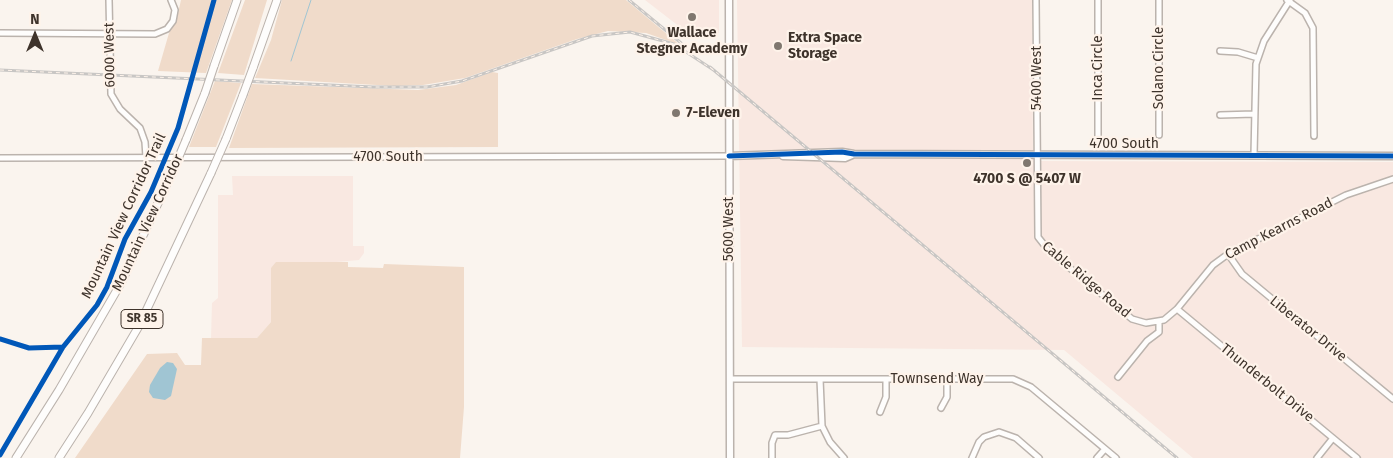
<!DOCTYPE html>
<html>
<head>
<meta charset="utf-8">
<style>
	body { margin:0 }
	#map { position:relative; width:1393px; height:458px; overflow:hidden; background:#faf4ee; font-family:"Fira Sans",sans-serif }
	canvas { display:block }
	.north { position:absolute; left:10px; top:10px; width:50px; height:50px; -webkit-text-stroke:4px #fef3ea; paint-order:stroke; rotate:0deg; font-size:14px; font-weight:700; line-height:20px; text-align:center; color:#3e332b }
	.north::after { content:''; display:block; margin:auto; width:18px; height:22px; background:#3e332b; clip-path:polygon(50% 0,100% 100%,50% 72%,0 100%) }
</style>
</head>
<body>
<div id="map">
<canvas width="1393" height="458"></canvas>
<div class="north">N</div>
</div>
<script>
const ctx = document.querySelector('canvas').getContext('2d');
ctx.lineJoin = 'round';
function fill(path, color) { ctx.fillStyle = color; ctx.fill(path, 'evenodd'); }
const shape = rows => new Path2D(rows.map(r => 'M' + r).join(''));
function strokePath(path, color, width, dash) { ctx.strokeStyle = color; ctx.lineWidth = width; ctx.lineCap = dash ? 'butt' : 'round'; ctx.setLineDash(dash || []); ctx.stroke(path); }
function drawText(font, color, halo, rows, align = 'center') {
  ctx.font = font + ' "Fira Sans",sans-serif'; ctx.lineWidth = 4.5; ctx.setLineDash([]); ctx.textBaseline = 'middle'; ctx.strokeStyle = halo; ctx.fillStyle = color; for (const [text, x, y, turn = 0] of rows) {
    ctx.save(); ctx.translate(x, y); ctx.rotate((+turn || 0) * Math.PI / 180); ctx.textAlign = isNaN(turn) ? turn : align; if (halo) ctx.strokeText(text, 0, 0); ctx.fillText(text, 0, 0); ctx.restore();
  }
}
const industrial = shape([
	[645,0,719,0,719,33,689,34],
	[737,0,1032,0,1033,161,1393,162,1393,458,1193,458,1064,350,742,347],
	[232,176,353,176,353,246,364,246,364,253,359,260,271,268,271,322,257,338,211,338,212,303,218,298,218,195,233,195]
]);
const green = shape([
	[181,0,232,0,206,73,158,71,169,33,177,18],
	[245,0,267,0,244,75,218,73],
	[282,0,626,0,680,45,646,33,608,31,577,39,465,78,423,85,394,86,255,78,271,40],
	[492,72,498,73,498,147,229,148,252,84,418,90,456,85],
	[215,81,241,83,216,147,189,147],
	[276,262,348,262,348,267,383,268,384,264,464,267,464,407,460,458,75,458,147,354,177,353,185,365,201,365,202,338,257,338,271,322,271,268]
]);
const water = shape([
	[167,362,173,363,177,369,171,396,165,400,153,398,149,392,150,385,160,368]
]);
const stream = shape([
	[291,61,311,0]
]);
const minor = shape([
	[109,0,111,94,120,109,140,128,145,142,146,157],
	[1036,0,1038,237,1049,251,1132,319,1146,323,1164,320,1177,309,1213,265,1228,254,1346,195,1393,179],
	[1098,0,1098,136],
	[1159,0,1159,135],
	[1287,0,1305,13,1313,28,1314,136],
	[0,33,155,34,167,29,173,21,175,10,171,0],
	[1220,51,1238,52,1258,58],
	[1220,115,1254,114],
	[1254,155,1256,64,1264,41,1290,0],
	[0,158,729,156],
	[1228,254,1242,274,1393,399],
	[1177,309,1357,458],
	[1118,377,1147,341,1159,332,1159,322],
	[730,379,1013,379,1031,387,1116,458],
	[820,379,822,426,830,442,844,458],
	[941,408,947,397,947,379],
	[880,412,886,397,886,379],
	[772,458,772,443,775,435,788,435,822,426],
	[972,458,979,442,984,437,999,432,1016,438,1039,458],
	[1097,458,1105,449],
	[1317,458,1333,438]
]);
const major = shape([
	[729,0,730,458],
	[729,156,842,152,854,154,1393,156],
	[783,156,845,158,852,155]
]);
const highway = shape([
	[214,66,237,0],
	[253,68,277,0],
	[226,139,243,95],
	[186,140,205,93],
	[16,458,59,390,121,283,172,173],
	[59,458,88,413,139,326,211,173]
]);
const rail = shape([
	[629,0,681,43],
	[710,67,1177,458],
	[0,70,373,87,427,87,462,81,592,36,630,32,674,44,715,71]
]);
const highwayBridge = shape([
	[205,93,214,66],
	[243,95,253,68],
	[172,173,186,140],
	[211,173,226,139]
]);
const cycleway = shape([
	[729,156,842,152,854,154,1393,156],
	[0,339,29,348,63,347],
	[0,455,63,347,97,305,107,287,125,239,151,192,178,128,214,0]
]);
const markers = [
	[692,17,5,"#80776f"],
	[778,46,5,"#80776f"],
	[676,113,5,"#80776f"],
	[1027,163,5,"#80776f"]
];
const shields = [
	[142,319,42]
];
const shieldNames = [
	["SR 85",142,319]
];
const poiNames = [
	["Wallace",692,33],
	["Stegner Academy",692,49],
	["Extra Space",788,38,"left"],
	["Storage",788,54,"left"],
	["7-Eleven",686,113,"left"],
	["4700 S @ 5407 W",1027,179]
];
const streetNames = [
	["6000 West",110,55,-91],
	["Inca Circle",1098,68,-90],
	["Solano Circle",1159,68,-90],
	["5400 West",1037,78,-90],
	["4700 South",1124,144],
	["4700 South",388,157],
	["Mountain View Corridor Trail",124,216,-65],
	["Mountain View Corridor",148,223,-65],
	["5600 West",729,229,-90],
	["Camp Kearns Road",1279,229,-27],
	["Cable Ridge Road",1086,280,40],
	["Liberator Drive",1308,329,39],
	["Townsend Way",937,379],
	["Thunderbolt Drive",1267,383,39]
];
fill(industrial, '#f9e8e1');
fill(green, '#f0dbca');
fill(water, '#a0c5d3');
strokePath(stream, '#a0c5d3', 1);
strokePath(minor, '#bbb3ad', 8);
strokePath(major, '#bbb3ad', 9);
strokePath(highway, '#bbb3ad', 9);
strokePath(minor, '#fefdfc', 5);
strokePath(major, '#fefdfc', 6);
strokePath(highway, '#fefdfc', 7);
strokePath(rail, '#c8c6c4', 3);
strokePath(rail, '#fef3ea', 1, [4]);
strokePath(highwayBridge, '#bbb3ad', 9, []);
strokePath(highwayBridge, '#fefdfc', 7);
strokePath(cycleway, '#0057b8', 5);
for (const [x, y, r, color] of markers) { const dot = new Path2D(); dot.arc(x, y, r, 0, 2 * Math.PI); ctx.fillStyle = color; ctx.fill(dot); strokePath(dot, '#fef3ea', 2); }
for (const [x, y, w] of shields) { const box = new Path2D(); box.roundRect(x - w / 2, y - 9.5, w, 19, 4); ctx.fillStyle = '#fef3ea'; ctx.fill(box); strokePath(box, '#3e332b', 1); }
drawText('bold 12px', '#3e332b', null, shieldNames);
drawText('bold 14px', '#3e332b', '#fef3ea', poiNames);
drawText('14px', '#3e332b', '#fef3ea', streetNames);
</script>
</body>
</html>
